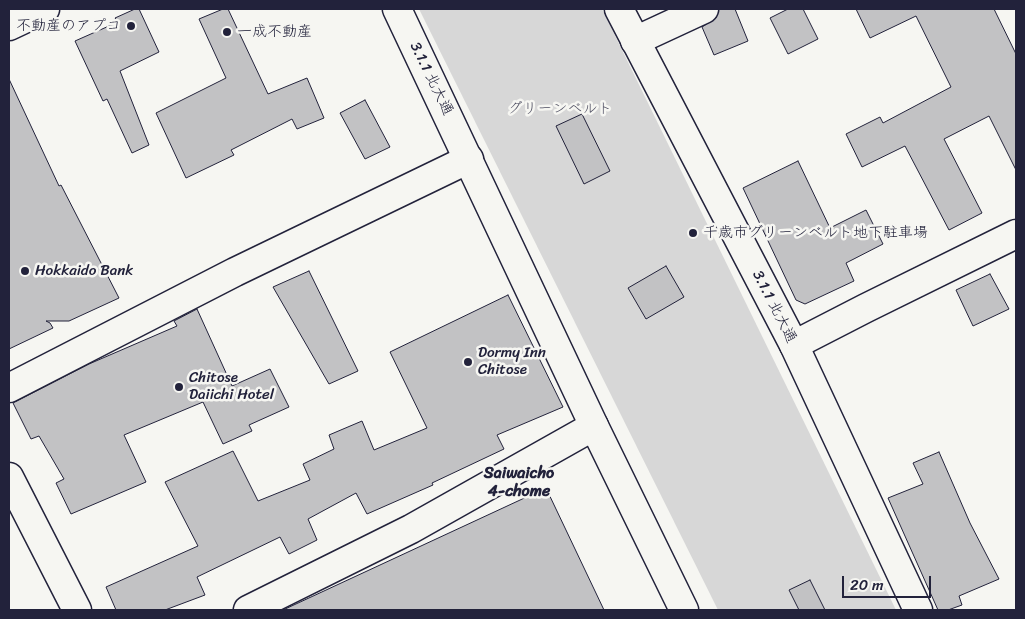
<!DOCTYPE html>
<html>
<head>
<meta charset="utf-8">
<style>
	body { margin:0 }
	#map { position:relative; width:1025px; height:619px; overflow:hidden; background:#f6f6f2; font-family:Sriracha,sans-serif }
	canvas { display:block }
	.frame { position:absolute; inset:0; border:10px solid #22223b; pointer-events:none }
	.scale { position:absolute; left:842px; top:576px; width:89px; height:22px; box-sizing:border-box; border:2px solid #22223b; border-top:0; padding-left:6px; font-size:15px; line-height:18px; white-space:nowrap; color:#22223b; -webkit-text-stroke:4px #f6f6f2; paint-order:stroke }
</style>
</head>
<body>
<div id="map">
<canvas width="1025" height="619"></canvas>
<div class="frame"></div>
<div class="scale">20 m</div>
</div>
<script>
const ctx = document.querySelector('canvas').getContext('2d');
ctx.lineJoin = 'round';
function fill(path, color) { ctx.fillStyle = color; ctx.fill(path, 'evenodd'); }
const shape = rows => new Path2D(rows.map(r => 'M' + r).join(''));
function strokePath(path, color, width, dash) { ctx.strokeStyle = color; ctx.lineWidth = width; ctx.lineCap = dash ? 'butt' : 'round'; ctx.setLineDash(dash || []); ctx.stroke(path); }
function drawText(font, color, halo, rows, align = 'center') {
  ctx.font = font + ' Sriracha,"Klee One",sans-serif'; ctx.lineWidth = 5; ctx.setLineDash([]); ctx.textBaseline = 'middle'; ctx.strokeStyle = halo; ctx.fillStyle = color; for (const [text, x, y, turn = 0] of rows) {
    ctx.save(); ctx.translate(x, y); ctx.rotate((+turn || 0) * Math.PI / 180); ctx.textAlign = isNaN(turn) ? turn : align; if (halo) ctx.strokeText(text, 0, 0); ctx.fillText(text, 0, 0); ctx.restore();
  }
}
const green = shape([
	[419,9,602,9,896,610,718,610]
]);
const building = shape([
	[135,9,139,9,159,52,120,71,149,145,132,153,107,99,103,101,75,41,118,22,115,18,135,9],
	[223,9,228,9,268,94,307,78,324,118,297,129,292,119,231,150,234,155,186,178,156,113,226,78,199,19,223,9],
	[719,9,735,9,748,41,714,55,702,27,716,18,719,9],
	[788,9,803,9,818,39,788,54,770,18,788,9],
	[856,9,994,9,1016,54,1016,170,989,116,944,139,982,213,949,230,905,146,862,167,846,134,880,117,883,123,951,87,916,16,870,38,856,9],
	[9,79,59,186,61,185,119,298,69,321,46,321,50,323,53,328,9,349,9,79],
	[365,100,390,147,365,159,340,113,365,100],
	[582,114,610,171,584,184,556,126,582,114],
	[798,161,830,228,866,210,883,244,846,263,854,281,805,304,796,300,743,188,798,161],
	[666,266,684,297,646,319,628,288,666,266],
	[309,271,358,371,329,384,273,287,309,271],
	[990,274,1009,309,973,326,956,290,990,274],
	[508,295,563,407,497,435,504,449,432,483,433,485,367,514,356,493,308,519,317,540,289,554,280,537,197,577,205,595,165,610,116,610,106,587,198,546,165,482,233,451,258,501,310,480,303,464,334,449,329,435,362,421,374,450,427,428,390,352,508,295],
	[197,309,232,386,270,369,289,407,249,425,252,431,223,444,203,402,124,435,146,482,71,514,56,483,64,479,39,436,31,439,13,403,89,364,177,326,174,321,197,309],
	[939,452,970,523,999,579,959,596,962,605,948,610,938,610,888,498,923,484,913,463,939,452],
	[546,488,604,610,283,610,546,488],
	[810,580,825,610,799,610,789,590,810,580]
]);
const minor = shape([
	[635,41,704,9],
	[794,345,866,308,1016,234],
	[9,388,235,272,469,159],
	[9,477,77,610],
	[248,610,411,529,594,426]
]);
const tertiary = shape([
	[397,9,594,426,684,610],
	[619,9,794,345,918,610]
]);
const trunk = shape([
	[9,26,45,9]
]);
const markers = [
	[131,26,5,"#22223b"],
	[227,32,5,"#22223b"],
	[693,233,5,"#22223b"],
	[25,271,5,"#22223b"],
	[468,362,5,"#22223b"],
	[179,387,5,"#22223b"]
];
const poiNames = [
	["不動産のアプコ",121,26,"right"],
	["一成不動産",237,32],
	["千歳市グリーンベルト地下駐車場",703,233],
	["Hokkaido Bank",35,271],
	["Dormy Inn",478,353],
	["Chitose",478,370],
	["Chitose",189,378],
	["Daiichi Hotel",189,395]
];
const streetNames = [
	["3.1.1 北大通",431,79,64],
	["3.1.1 北大通",774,307,63]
];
const parkNames = [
	["グリーンベルト",560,109]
];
const neighbourhoodNames = [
	["Saiwaicho",519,474],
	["4-chome",519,492]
];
fill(green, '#d7d7d7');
fill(building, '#c2c2c4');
strokePath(building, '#22223b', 1);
strokePath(minor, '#22223b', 31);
strokePath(tertiary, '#22223b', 31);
strokePath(trunk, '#22223b', 31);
strokePath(minor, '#f6f6f2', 28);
strokePath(tertiary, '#f6f6f2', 28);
strokePath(trunk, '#f6f6f2', 28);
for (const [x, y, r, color] of markers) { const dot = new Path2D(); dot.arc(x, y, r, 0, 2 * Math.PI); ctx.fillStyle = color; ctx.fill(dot); strokePath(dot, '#f6f6f2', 2); }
drawText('15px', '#22223b', '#f6f6f2', poiNames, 'left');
drawText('15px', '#22223b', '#f6f6f2', streetNames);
drawText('15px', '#4f4f62', '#f6f6f2', parkNames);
drawText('bold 16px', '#22223b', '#f6f6f2', neighbourhoodNames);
</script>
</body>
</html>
